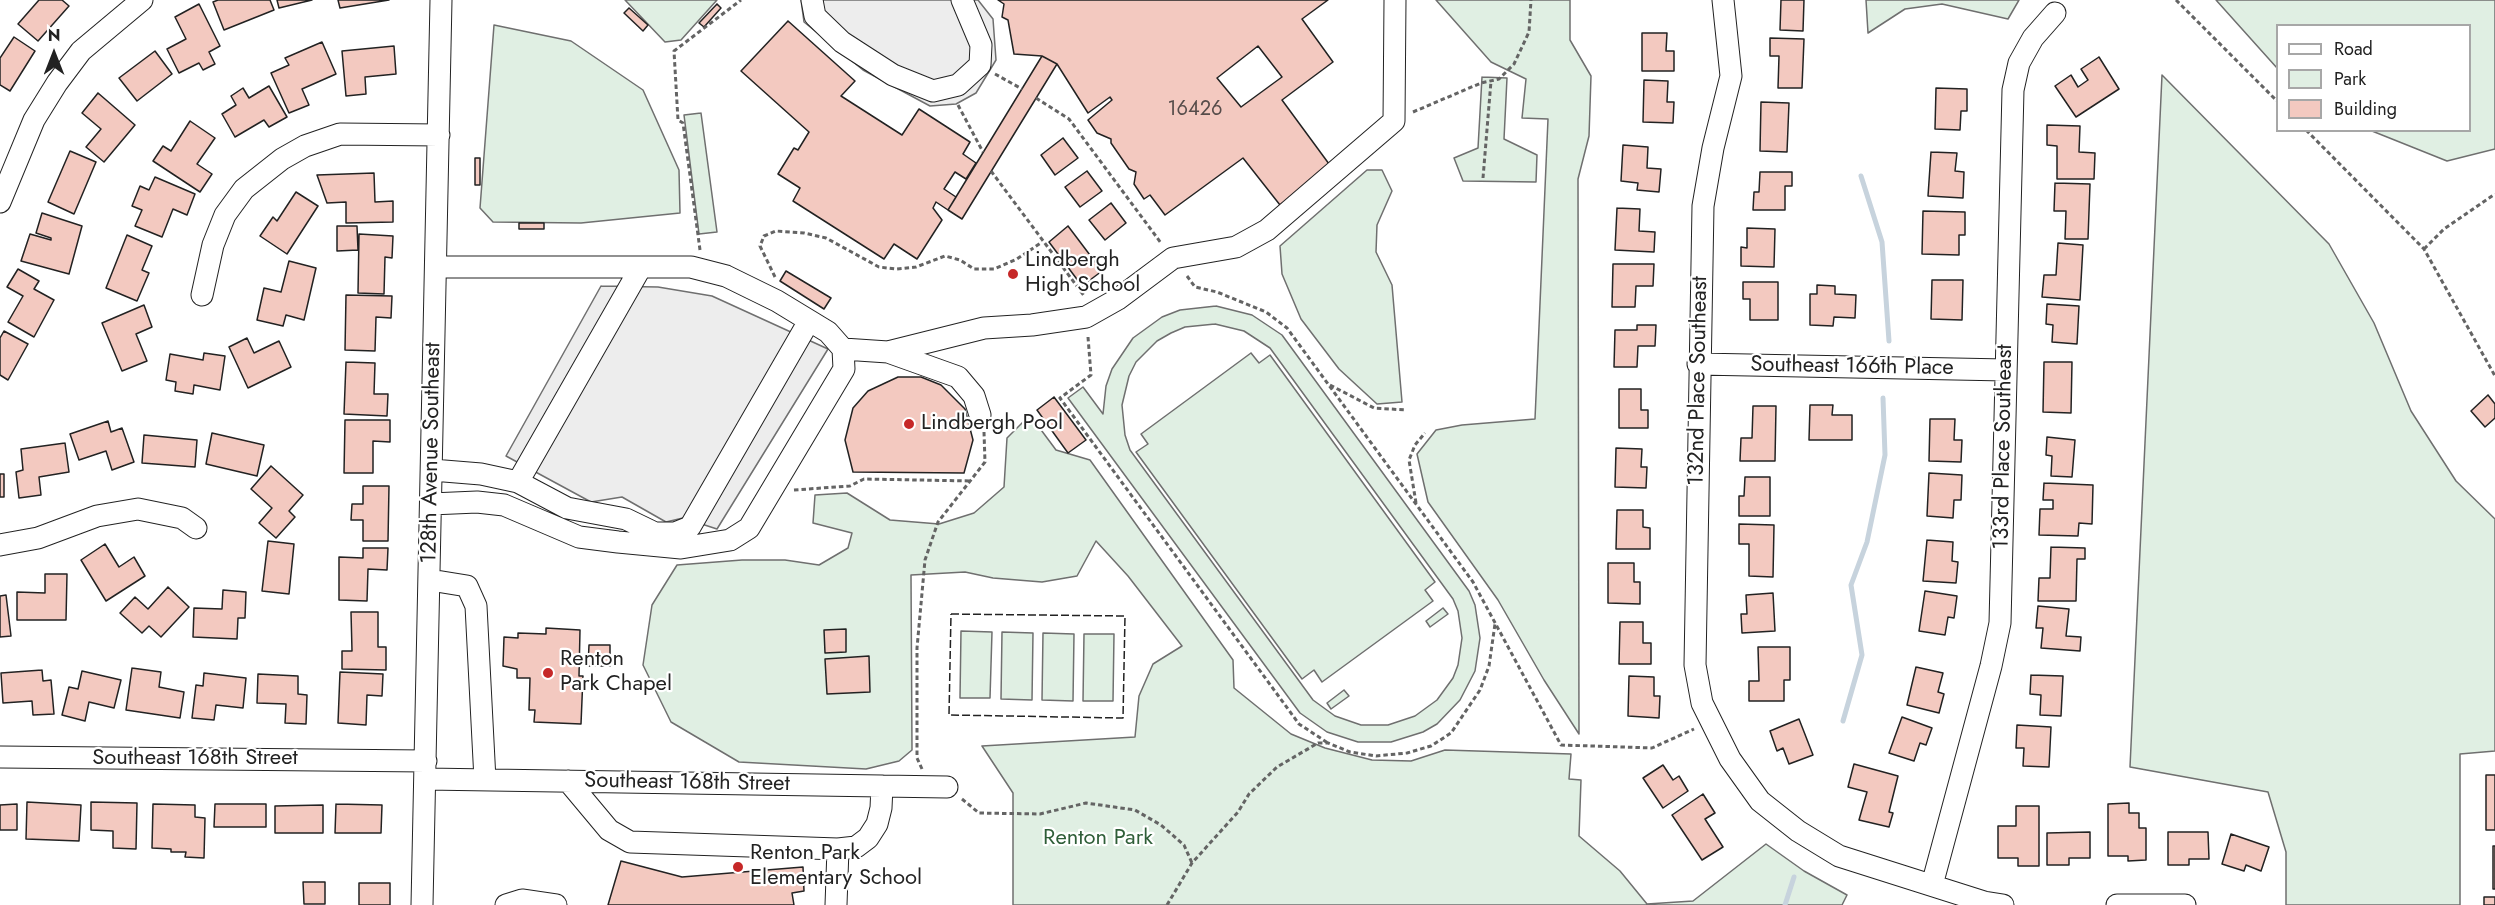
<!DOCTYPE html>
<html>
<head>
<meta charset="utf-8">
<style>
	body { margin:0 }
	#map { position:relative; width:2495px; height:905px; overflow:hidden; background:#fff; font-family:Jost,sans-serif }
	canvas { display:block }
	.legend { position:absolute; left:2276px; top:24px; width:195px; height:108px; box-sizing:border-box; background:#fff; border:2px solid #a7a7a7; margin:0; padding:8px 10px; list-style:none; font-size:18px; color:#222 }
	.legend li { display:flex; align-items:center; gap:12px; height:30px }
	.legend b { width:30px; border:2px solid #a7a7a7 }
	.north { position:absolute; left:24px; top:24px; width:60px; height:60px; -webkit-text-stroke:4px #fff; paint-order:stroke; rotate:0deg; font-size:16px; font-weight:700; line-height:24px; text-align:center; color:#222 }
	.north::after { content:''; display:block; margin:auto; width:21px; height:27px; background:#222; clip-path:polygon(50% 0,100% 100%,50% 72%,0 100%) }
</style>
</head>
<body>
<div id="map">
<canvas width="2495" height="905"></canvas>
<ul class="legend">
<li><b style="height:8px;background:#fff"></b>Road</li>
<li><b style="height:16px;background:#e0efe3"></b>Park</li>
<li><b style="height:16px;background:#f3c9c0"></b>Building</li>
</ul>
<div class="north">N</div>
</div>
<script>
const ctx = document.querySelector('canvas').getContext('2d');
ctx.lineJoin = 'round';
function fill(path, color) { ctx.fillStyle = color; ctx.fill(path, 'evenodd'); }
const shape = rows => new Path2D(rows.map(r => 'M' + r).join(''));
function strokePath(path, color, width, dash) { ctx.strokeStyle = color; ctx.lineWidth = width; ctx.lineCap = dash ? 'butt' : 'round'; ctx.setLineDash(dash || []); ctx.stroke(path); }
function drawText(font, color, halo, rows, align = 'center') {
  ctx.font = font + ' Jost,sans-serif'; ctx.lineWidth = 4.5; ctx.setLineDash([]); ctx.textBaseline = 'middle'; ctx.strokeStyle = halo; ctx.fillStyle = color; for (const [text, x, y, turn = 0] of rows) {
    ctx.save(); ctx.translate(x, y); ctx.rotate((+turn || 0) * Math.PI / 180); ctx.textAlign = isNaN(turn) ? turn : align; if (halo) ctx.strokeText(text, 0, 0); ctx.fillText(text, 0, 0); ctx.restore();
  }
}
const green = shape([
	[625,0,717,0,681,40,665,42,625,0],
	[1436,0,1570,0,1570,40,1591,76,1589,136,1578,179,1579,734,1544,680,1498,600,1428,502,1417,454,1436,430,1462,425,1535,419,1548,119,1522,118,1526,79,1491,62,1436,0],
	[1866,0,2019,0,2008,19,1942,4,1905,9,1868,33,1866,0],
	[2216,0,2495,0,2495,149,2447,161,2372,131,2470,130,2470,26,2278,26,2277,68,2216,0],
	[494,25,571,41,643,90,679,170,680,213,581,223,493,222,480,208,494,25],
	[2162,75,2329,244,2374,323,2411,411,2456,481,2495,519,2495,751,2460,754,2460,905,2286,905,2286,852,2268,792,2130,767,2162,75],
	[1482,77,1507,78,1504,139,1537,155,1536,182,1463,181,1454,158,1478,148,1482,77],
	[701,113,717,232,699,234,684,115,701,113],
	[1367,170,1382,170,1392,191,1377,225,1376,252,1392,285,1402,402,1377,404,1339,369,1301,319,1282,274,1280,246,1367,170],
	[1216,306,1252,315,1282,335,1469,591,1475,605,1480,638,1475,671,1460,700,1437,724,1423,732,1391,742,1358,742,1327,732,1300,713,1068,398,1083,387,1103,414,1106,386,1112,369,1133,338,1162,317,1180,310,1216,306],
	[1215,324,1244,331,1270,348,1453,599,1458,611,1462,638,1458,665,1453,678,1437,700,1415,716,1388,725,1361,725,1335,716,1313,700,1130,450,1125,435,1122,405,1129,376,1136,362,1157,341,1171,333,1185,327,1215,324],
	[1251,353,1259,363,1270,355,1435,582,1425,590,1433,601,1322,682,1314,670,1302,679,1136,452,1148,444,1141,434,1251,353],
	[1030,415,1056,450,1090,460,1233,660,1234,688,1291,734,1325,748,1372,760,1411,761,1445,750,1571,754,1569,779,1581,780,1579,836,1620,871,1647,904,1693,901,1766,844,1804,871,1847,895,1842,905,1013,905,1013,793,982,746,1135,737,1139,696,1153,664,1182,646,1128,576,1096,541,1077,576,1042,582,993,578,965,572,911,575,912,750,899,761,866,769,739,762,671,722,643,665,652,605,677,565,742,560,785,560,819,565,848,548,852,533,813,523,815,495,847,493,890,520,939,524,974,513,1004,487,1007,438,1030,415],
	[1443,608,1448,614,1430,627,1426,621,1443,608],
	[961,631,992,632,990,698,960,698,961,631],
	[1002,632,1033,633,1032,700,1001,699,1002,632],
	[1043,633,1074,634,1073,701,1042,700,1043,633],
	[1084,634,1114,634,1113,701,1083,701,1084,634],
	[1344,690,1349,696,1331,709,1327,703,1344,690]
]);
const parking = shape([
	[801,0,978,0,993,19,996,60,976,93,956,104,930,106,863,70,804,22,801,0],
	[601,286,658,287,712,296,828,349,717,529,683,518,666,522,622,497,591,502,506,456,601,286]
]);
const stream = shape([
	[1861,176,1882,242,1889,341],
	[1843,721,1862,655,1851,585,1867,542,1885,455,1883,398],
	[1785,905,1794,877]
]);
const building = shape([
	[39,0,62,0,69,6,38,41,18,24,39,0],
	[218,0,270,0,274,10,224,30,213,2,218,0],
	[277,0,312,0,279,8,277,0],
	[338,0,389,0,340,8,338,0],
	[998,0,1328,0,1302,19,1333,62,1282,100,1332,168,1280,205,1243,158,1165,215,1150,195,1144,199,1134,184,1136,172,1129,169,1111,143,1111,139,1097,133,1088,120,1112,100,1110,97,1088,113,1057,64,1042,56,1014,54,1008,20,1002,17,1004,4,998,0],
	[1258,46,1282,77,1241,107,1217,78,1258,46],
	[1781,0,1804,0,1803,31,1780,30,1781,0],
	[199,4,220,46,209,52,215,64,203,70,199,63,179,73,167,49,186,39,175,17,199,4],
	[717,4,721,8,704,27,699,23,717,4],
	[629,8,648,25,643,31,624,13,629,8],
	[788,21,855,81,841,96,902,135,919,109,970,142,963,154,976,163,966,179,955,172,944,189,956,197,948,210,936,202,933,208,942,220,917,259,894,244,884,259,793,201,800,188,778,174,794,148,798,150,809,132,741,71,788,21],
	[1642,33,1667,33,1666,51,1674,51,1674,71,1642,71,1642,33],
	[14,37,35,51,10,91,0,85,0,58,14,37],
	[1770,38,1804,39,1802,88,1778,88,1779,56,1770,56,1770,38],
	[322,42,336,74,302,89,309,105,289,113,271,73,289,65,285,58,322,42],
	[394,46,396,74,365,77,366,94,346,96,342,51,394,46],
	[155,51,172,74,137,101,119,78,155,51],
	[1042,56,1057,64,962,219,948,210,1042,56],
	[2099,57,2119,89,2076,117,2055,86,2071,75,2078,87,2088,80,2081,69,2099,57],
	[1644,80,1668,81,1667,102,1674,102,1673,123,1643,122,1644,80],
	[269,86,287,117,269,127,264,120,235,137,222,114,236,105,231,96,243,88,249,98,269,86],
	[1936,88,1967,89,1967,111,1961,111,1960,130,1935,129,1936,88],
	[98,93,135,125,104,162,86,147,101,129,82,113,98,93],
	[1761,102,1789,103,1787,152,1760,151,1761,102],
	[190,121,215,138,197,164,212,174,200,192,153,161,163,146,171,151,190,121],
	[2047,125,2080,126,2079,152,2095,153,2094,179,2057,179,2057,146,2047,145,2047,125],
	[1063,138,1078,158,1055,175,1041,155,1063,138],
	[1623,145,1648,147,1647,168,1661,169,1659,192,1637,190,1638,183,1621,181,1623,145],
	[70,151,96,162,74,214,48,202,70,151],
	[1931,152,1957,153,1955,171,1964,172,1963,198,1928,196,1931,152],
	[475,158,480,158,480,185,475,185,475,158],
	[1087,171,1102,191,1080,207,1065,187,1087,171],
	[1760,172,1792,172,1792,186,1785,186,1785,210,1753,210,1754,192,1759,192,1760,172],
	[374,173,375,202,393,201,393,222,346,223,346,202,327,203,317,175,374,173],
	[155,177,195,194,187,215,173,209,162,237,135,226,142,210,132,206,140,186,149,190,155,177],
	[2055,183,2090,184,2088,239,2065,239,2066,211,2054,211,2055,183],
	[296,192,318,206,287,254,260,236,273,217,277,221,296,192],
	[1111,203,1126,223,1105,240,1089,220,1111,203],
	[1617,208,1640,209,1639,231,1655,232,1654,252,1615,250,1617,208],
	[1923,211,1965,212,1965,235,1959,235,1959,255,1922,254,1923,211],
	[42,213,82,226,69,274,21,261,30,234,51,240,51,238,36,233,42,213],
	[519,223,544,223,544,229,519,229,519,223],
	[337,226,357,226,358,250,337,251,337,226],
	[1068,226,1102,271,1082,286,1049,242,1068,226],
	[1747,228,1775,229,1774,267,1741,266,1741,247,1747,248,1747,228],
	[359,234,393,236,392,258,385,257,384,294,358,293,359,234],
	[127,235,152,246,142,270,149,273,137,301,106,288,127,235],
	[2058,243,2083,245,2080,300,2042,297,2044,275,2056,275,2058,243],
	[289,261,316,268,304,320,286,315,283,326,257,320,264,288,281,292,289,261],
	[1613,264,1654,264,1653,286,1636,286,1635,307,1612,307,1613,264],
	[18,269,39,281,34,289,54,300,34,337,8,322,23,296,7,287,18,269],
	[786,271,831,298,824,309,780,281,786,271],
	[1932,280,1963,280,1962,320,1931,319,1932,280],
	[1743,282,1778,282,1778,320,1750,320,1750,299,1743,299,1743,282],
	[1817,285,1835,286,1835,294,1856,295,1855,318,1834,317,1833,326,1810,325,1810,294,1817,294,1817,285],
	[346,295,392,296,391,318,376,317,375,351,345,350,346,295],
	[2047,304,2079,306,2077,344,2052,342,2053,325,2046,324,2047,304],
	[144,305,152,327,136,334,147,361,122,371,102,323,144,305],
	[1637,325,1656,325,1655,346,1638,346,1637,367,1614,367,1615,330,1637,330,1637,325],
	[4,331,28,344,8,380,0,375,0,338,4,331],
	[247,338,254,353,279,341,291,367,248,388,229,347,247,338],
	[204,353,225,356,220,390,194,385,193,394,175,391,176,382,166,380,170,354,203,360,204,353],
	[346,362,375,363,374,394,388,394,387,416,344,414,346,362],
	[2044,362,2072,362,2071,413,2043,412,2044,362],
	[898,377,921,377,941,385,965,409,973,440,964,473,853,472,845,440,853,408,868,391,898,377],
	[1619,389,1641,389,1641,410,1648,410,1648,428,1619,428,1619,389],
	[2488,395,2495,404,2495,418,2485,427,2471,411,2488,395],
	[1054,397,1086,440,1068,453,1037,410,1054,397],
	[1810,405,1833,405,1832,415,1852,415,1852,440,1809,440,1810,405],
	[1753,406,1776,406,1775,461,1740,461,1741,438,1752,438,1753,406],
	[1930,419,1955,419,1954,440,1962,440,1961,462,1929,461,1930,419],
	[345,420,390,420,390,442,373,441,373,473,344,473,345,420],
	[108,421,111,432,122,428,134,462,112,470,106,451,79,460,70,434,108,421],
	[212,433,264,445,257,476,206,464,212,433],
	[144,435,197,440,195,467,142,463,144,435],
	[2047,437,2075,440,2072,477,2051,476,2052,456,2046,455,2047,437],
	[65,443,69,472,39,477,41,495,19,498,16,472,23,470,21,449,65,443],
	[1616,448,1642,449,1641,467,1647,467,1646,488,1615,487,1616,448],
	[271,466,303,495,289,511,295,517,276,538,259,523,272,508,251,489,271,466],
	[1929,473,1962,475,1961,500,1954,500,1953,518,1927,516,1929,473],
	[0,474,4,474,4,497,0,497,0,474],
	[1745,477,1770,477,1770,516,1739,516,1739,496,1744,496,1745,477],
	[2044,483,2093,485,2092,524,2079,523,2078,536,2039,535,2040,509,2053,509,2053,500,2043,500,2044,483],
	[363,486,389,486,388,541,363,541,363,520,351,520,352,504,363,504,363,486],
	[1617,510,1643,510,1643,527,1650,528,1650,549,1616,549,1617,510],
	[1739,524,1774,525,1773,577,1749,576,1749,544,1739,544,1739,524],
	[1927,540,1953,542,1952,561,1958,562,1956,583,1923,581,1927,540],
	[268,541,294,544,289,594,262,591,268,541],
	[105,544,119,567,134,557,145,576,106,601,81,560,105,544],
	[2051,547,2085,548,2085,559,2077,559,2076,601,2038,601,2039,578,2050,578,2051,547],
	[363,548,388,548,387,570,368,569,367,601,339,600,339,557,363,558,363,548],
	[1608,563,1634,563,1634,582,1640,582,1640,604,1608,603,1608,563],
	[45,574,67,574,66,620,17,620,17,592,45,593,45,574],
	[168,587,189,607,161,637,149,626,142,633,120,613,135,597,148,609,168,587],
	[223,590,246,592,245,618,238,618,237,639,193,637,194,608,222,609,223,590],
	[1925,591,1957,596,1954,618,1948,617,1945,635,1919,631,1925,591],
	[1773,593,1775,631,1742,633,1741,614,1747,614,1746,595,1773,593],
	[6,595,11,636,0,637,0,596,6,595],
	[2038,606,2069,609,2066,636,2081,637,2080,651,2041,648,2043,628,2036,628,2038,606],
	[351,612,378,612,378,647,386,647,386,670,342,669,342,651,352,651,351,612],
	[1620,622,1643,622,1643,643,1651,643,1651,664,1619,664,1620,622],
	[546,628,580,630,579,676,583,676,581,724,534,722,535,710,529,710,530,678,517,678,517,669,503,666,504,637,518,638,518,633,546,634,546,628],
	[846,629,846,652,825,653,824,630,846,629],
	[589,645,610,645,610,666,588,666,589,645],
	[1758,647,1790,647,1790,680,1784,680,1784,701,1749,701,1749,681,1759,681,1758,647],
	[869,656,870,692,827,694,825,659,869,656],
	[1916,667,1943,673,1938,692,1944,694,1939,713,1907,705,1916,667],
	[132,668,161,672,159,687,184,692,180,718,126,710,132,668],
	[42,670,43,681,51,680,54,714,33,715,32,701,3,703,1,673,42,670],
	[82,671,121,680,114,708,89,702,85,721,62,715,69,687,78,689,82,671],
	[340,672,383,674,382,696,367,695,366,725,338,723,340,672],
	[204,673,246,678,243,708,216,705,214,720,192,718,196,685,203,686,204,673],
	[258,674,298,676,298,694,307,695,306,724,285,723,286,704,257,703,258,674],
	[2031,675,2063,676,2061,716,2040,715,2041,695,2030,694,2031,675],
	[1629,676,1654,677,1654,696,1660,696,1659,718,1628,716,1629,676],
	[1902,717,1932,728,1926,745,1920,743,1914,761,1889,753,1902,717],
	[1799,719,1813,755,1789,764,1783,748,1777,751,1770,731,1799,719],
	[2017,725,2051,727,2049,767,2023,766,2024,748,2016,748,2017,725],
	[1854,764,1898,776,1889,812,1893,813,1889,827,1859,820,1867,792,1848,787,1854,764],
	[1663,765,1673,780,1679,776,1688,791,1663,808,1643,778,1663,765],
	[2486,775,2495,775,2495,830,2486,830,2486,775],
	[1703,794,1715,813,1705,819,1723,847,1702,860,1672,815,1703,794],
	[27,802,81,805,79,841,26,839,27,802],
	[91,802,137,803,136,849,113,848,113,831,91,830,91,802],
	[2129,803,2129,813,2139,813,2139,828,2146,828,2146,860,2128,861,2128,856,2108,856,2108,804,2129,803],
	[17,804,17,830,0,830,0,805,17,804],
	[153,804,195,805,195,817,205,818,204,858,185,857,186,852,171,852,171,849,152,848,153,804],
	[215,804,266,804,266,827,214,827,215,804],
	[336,804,382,805,381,833,335,833,336,804],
	[323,805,323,833,275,833,275,806,323,805],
	[2016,806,2039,806,2039,866,2018,866,2018,858,1998,858,1998,826,2016,826,2016,806],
	[2090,832,2090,858,2069,858,2069,865,2047,865,2047,833,2090,832],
	[2168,832,2208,832,2209,859,2189,859,2189,865,2168,865,2168,832],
	[2231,834,2269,847,2261,871,2246,865,2244,871,2222,864,2231,834],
	[2493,846,2495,846,2495,889,2493,889,2493,846],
	[621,861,682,877,803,867,804,891,792,893,794,905,608,905,621,861],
	[303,882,325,882,325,904,304,904,303,882],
	[359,883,390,883,390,905,359,905,359,883],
	[2484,897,2495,897,2495,905,2484,905,2484,897]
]);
const path = shape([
	[2176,0,2278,102],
	[995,74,1022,89],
	[1036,98,1069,119,1161,243],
	[958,105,983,152],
	[1413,112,1481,83,1499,79,1514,64,1529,32,1531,0],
	[2306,130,2424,249,2495,376],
	[991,171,1085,297],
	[1483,178,1491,81],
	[2424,249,2444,229,2495,194],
	[700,250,683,123,678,120,674,51,741,0],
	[1187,276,1195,287,1217,292,1266,312,1287,328,1473,582,1561,745,1652,748,1694,729],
	[775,277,760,246,764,236,776,231,804,233,826,238,879,267,896,269,916,267,945,256,960,260,974,269,994,269,1017,259,1042,242],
	[1088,337,1091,375,1060,398,1299,724,1328,743],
	[1330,385,1374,408,1406,410],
	[794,490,850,486,864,479,972,481],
	[1416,503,1409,460,1415,445,1425,433],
	[922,769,917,758,917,648,925,560,938,522,985,462,984,432],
	[962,799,979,813,1040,814,1086,803,1135,810,1161,825,1184,845,1192,863],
	[1167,905,1192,863,1238,812,1249,794,1277,767,1318,743,1328,743,1350,752,1376,756,1407,753,1431,746,1451,733,1480,690,1489,666,1495,624]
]);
const minor = shape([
	[812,0,815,16,842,42,893,75,933,91,958,85,980,65,981,45,962,0],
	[1723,0,1731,76,1713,148,1703,206,1695,665,1702,703,1730,759,1760,801,1798,831,1839,856,1984,902,2003,905],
	[0,202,34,120,57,83,81,51,142,0],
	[202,295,213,245,225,215,244,189,282,159,305,146,340,134,439,135],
	[843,349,888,352,984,328,1032,325,1086,317,1118,299,1173,258,1236,247,1267,230,1394,121,1395,0],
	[888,352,958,377,974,396,980,415],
	[1698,364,2006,370],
	[432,470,481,474,518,482,567,508,626,519,655,533,675,533,690,527,809,321],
	[518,482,641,267],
	[431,504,477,502,504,505,579,537,618,542,681,548,730,540,749,528,844,369,843,349,828,332,777,301,726,276,691,267,436,267],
	[0,545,38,538,97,516,138,509,182,518,196,528],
	[430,580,467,586,476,606,485,780],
	[0,757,426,761],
	[426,779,947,787],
	[568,781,609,830,630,842,838,849,856,847,868,838,877,824,881,808,882,786],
	[1932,885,1991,666,2000,623,2013,90,2019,63,2033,38,2055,13],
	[422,905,441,0],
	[506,905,522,900,556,905],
	[836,905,838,849],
	[2117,905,2185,905]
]);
const fence = shape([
	[951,614,1125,616,1123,718,949,715,951,614]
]);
const markers = [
	[1013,274,6,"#c62828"],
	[909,424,6,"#c62828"],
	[548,673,6,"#c62828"],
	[738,867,6,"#c62828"]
];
const numberNames = [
	["16426",1195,110]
];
const poiNames = [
	["Lindbergh",1025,261],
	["High School",1025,286],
	["Lindbergh Pool",921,424],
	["Renton",560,660],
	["Park Chapel",560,685],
	["Renton Park",750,854],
	["Elementary School",750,879]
];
const streetNames = [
	["Southeast 166th Place",1852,367,1],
	["132nd Place Southeast",1699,381,-89],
	["133rd Place Southeast",2004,447,-89],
	["128th Avenue Southeast",432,453,-89],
	["Southeast 168th Street",195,759],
	["Southeast 168th Street",687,783,1]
];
const parkNames = [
	["Renton Park",1098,839]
];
fill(green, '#e0efe3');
strokePath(green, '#6f6f6f', 1.5);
fill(parking, '#ededed');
strokePath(parking, '#6f6f6f', 1.5);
strokePath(stream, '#c7d3dd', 5);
fill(building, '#f3c9c0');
strokePath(building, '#222', 1.5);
strokePath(minor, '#222', 23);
strokePath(path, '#646464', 3, [4.5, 3]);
strokePath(minor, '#fff', 21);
strokePath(fence, '#222', 1.5, [8, 3]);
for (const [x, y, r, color] of markers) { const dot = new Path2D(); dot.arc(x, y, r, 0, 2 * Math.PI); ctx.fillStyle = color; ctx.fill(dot); strokePath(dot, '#fff', 2); }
drawText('20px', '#564c4a', null, numberNames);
drawText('22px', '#222', '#fff', poiNames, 'left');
drawText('22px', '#222', '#fff', streetNames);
drawText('22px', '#2f5e38', '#fff', parkNames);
</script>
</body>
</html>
